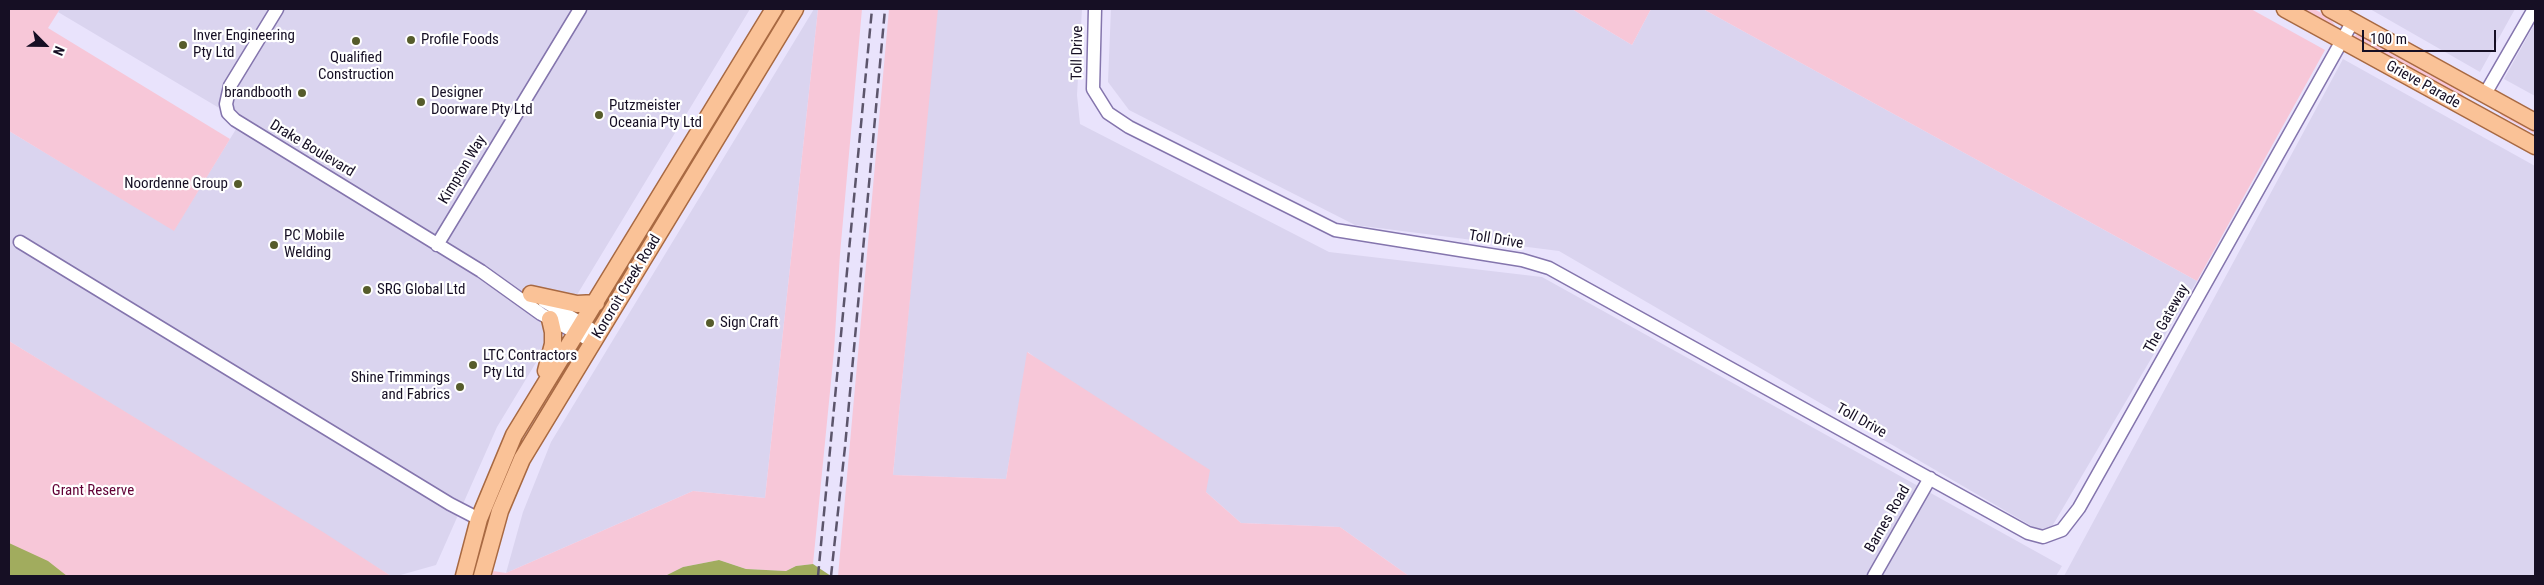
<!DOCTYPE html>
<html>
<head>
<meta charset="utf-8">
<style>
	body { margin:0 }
	#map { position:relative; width:2544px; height:585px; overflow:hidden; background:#e9e3fc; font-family:"Roboto Condensed",sans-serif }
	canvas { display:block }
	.frame { position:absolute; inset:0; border:10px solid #160f24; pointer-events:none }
	.north { position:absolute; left:20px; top:20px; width:50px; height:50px; -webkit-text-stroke:4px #fff; paint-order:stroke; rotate:113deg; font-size:14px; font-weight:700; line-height:20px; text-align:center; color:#160f24 }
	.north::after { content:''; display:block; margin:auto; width:18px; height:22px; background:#160f24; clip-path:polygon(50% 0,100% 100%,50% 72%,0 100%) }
	.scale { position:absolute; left:2362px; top:30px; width:134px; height:22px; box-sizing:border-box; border:2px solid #160f24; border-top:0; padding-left:6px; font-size:15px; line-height:18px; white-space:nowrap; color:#160f24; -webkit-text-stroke:4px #fff; paint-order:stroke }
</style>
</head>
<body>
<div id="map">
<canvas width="2544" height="585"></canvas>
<div class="frame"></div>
<div class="north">N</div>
<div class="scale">100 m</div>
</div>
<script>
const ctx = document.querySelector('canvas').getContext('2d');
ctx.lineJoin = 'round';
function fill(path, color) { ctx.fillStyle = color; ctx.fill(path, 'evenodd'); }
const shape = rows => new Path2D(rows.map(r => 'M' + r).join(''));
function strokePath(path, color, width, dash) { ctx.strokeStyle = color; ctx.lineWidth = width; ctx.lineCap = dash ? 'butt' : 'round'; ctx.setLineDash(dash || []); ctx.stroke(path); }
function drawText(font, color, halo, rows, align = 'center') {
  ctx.font = font + ' "Roboto Condensed",sans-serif'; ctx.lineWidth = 4.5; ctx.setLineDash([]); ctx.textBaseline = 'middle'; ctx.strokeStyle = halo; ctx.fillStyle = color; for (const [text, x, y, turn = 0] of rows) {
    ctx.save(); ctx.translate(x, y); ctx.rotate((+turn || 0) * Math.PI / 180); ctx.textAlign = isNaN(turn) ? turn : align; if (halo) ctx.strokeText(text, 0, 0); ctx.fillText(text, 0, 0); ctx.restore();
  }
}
const built = shape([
	[60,9,750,9,497,427,436,565,397,576,391,576,9,341,9,131,174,230,241,121,58,12],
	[814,9,818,9,765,498,693,491,506,573,523,512,551,442],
	[937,9,1082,9,1077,95,1080,124,1329,252,1542,277,2062,566,2056,576,1409,576,1340,527,1241,523,1206,492,1028,352,1006,479,893,475],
	[1111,9,1572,9,1632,45,1651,9,1703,9,2197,281,2047,535,1559,251,1355,225,1129,110,1108,82],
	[2370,9,2515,9,2480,72],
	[2535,23,2535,96,2504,79],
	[2343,59,2535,166,2535,576,2064,576]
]);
const green = shape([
	[9,9,60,9,48,28,230,139,174,231,9,131],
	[818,9,862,9,840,254,834,351,813,564,796,566,786,571,746,569,719,560,683,567,665,576,492,576,493,571,506,573,693,491,765,498],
	[889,9,938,9,893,475,1006,479,1027,352,1210,470,1206,492,1241,523,1340,527,1409,576,838,576],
	[1572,9,1651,9,1632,45],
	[1703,9,2251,9,2325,50,2197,281],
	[2298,9,2314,9,2329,17,2337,28],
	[2362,33,2460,90,2466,100,2351,37],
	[2497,110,2535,126,2535,134,2502,116],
	[9,341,323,532,391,576,9,576]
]);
const water = shape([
	[9,543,48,561,67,576,9,576],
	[719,560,746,569,786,571,796,566,813,564,831,576,665,576,683,567]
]);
const minor = shape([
	[277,9,230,86,226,104,228,113,235,120,481,271,541,314,593,342],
	[1095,9,1093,89,1108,113,1129,127,1335,230,1522,260,1549,268,2028,533,2043,537,2062,530,2079,508,2353,21],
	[2485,94,2534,9],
	[20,242,450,504,479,519],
	[437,245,580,9],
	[544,301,599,334],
	[1874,576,1930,478]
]);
const major = shape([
	[2285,9,2535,146],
	[2330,9,2535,122],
	[531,294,577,304,596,303],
	[546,371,553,344,553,332,550,319],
	[464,576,479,519,514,435,774,9],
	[482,576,500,511,522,459,795,9]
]);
const rail = shape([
	[818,576,872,9],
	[831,576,845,447,885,9]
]);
const markers = [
	[411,40,5,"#565c2b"],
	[356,41,5,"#565c2b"],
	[183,45,5,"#565c2b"],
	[302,93,5,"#565c2b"],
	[421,102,5,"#565c2b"],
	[599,115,5,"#565c2b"],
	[238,184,5,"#565c2b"],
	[274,245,5,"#565c2b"],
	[367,290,5,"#565c2b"],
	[710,323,5,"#565c2b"],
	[473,365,5,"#565c2b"],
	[460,387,5,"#565c2b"]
];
const poiNames = [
	["Inver Engineering",193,36],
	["Pty Ltd",193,53],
	["Profile Foods",421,40],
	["Qualified",356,58,"center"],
	["Construction",356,75,"center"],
	["brandbooth",292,93,"right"],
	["Designer",431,93],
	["Doorware Pty Ltd",431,110],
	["Putzmeister",609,106],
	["Oceania Pty Ltd",609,123],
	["Noordenne Group",228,184,"right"],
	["PC Mobile",284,236],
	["Welding",284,253],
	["SRG Global Ltd",377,290],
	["Sign Craft",720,323],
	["LTC Contractors",483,356],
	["Pty Ltd",483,373],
	["Shine Trimmings",450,378,"right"],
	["and Fabrics",450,395,"right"]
];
const streetNames = [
	["Toll Drive",1078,53,-89],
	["Grieve Parade",2423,85,29],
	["Drake Boulevard",312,149,31],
	["Kimpton Way",463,170,-59],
	["Toll Drive",1496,240,9],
	["Kororoit Creek Road",627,287,-59],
	["The Gateway",2167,319,-61],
	["Toll Drive",1861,421,29],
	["Barnes Road",1888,519,-60]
];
const parkNames = [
	["Grant Reserve",93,491]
];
fill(built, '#dad4ef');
fill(green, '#f7c7d8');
fill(water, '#a1ac5e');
strokePath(minor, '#8475ad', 15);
strokePath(major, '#a86942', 19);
strokePath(minor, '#fff', 12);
strokePath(major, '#fac297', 16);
strokePath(rail, '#5c556b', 2.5, [10, 5]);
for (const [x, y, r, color] of markers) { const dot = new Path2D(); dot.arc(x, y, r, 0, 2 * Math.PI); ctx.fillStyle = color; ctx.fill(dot); strokePath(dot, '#fff', 2); }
drawText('15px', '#160f24', '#fff', poiNames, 'left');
drawText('15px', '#160f24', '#fff', streetNames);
drawText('15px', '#610035', '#fff', parkNames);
</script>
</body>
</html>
